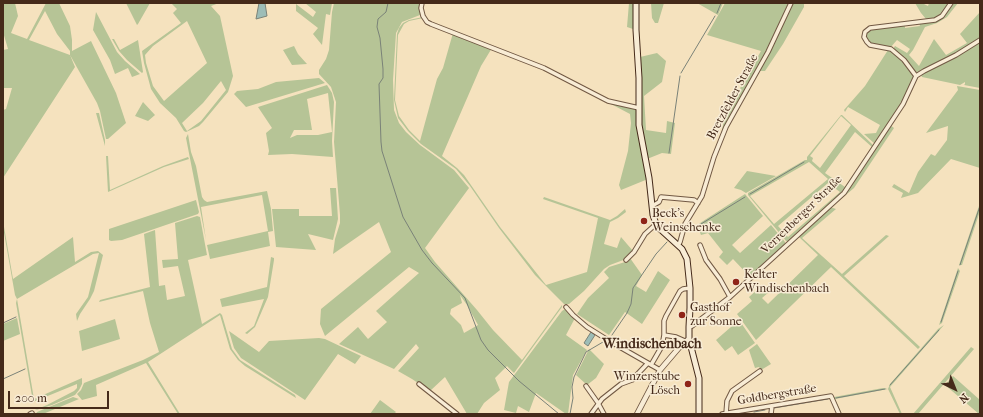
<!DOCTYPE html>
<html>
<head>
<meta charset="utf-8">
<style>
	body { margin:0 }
	#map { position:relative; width:983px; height:417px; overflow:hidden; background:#f5e2be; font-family:"IM FELL French Canon",serif }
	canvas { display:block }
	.frame { position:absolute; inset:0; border:4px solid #452a1a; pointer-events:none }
	.north { position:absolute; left:935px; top:369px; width:40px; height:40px; -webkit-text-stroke:3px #f8ecd5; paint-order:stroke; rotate:137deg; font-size:11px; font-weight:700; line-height:16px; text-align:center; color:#452a1a }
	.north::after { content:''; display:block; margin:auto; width:14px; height:18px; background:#452a1a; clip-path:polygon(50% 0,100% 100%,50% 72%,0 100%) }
	.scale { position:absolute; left:8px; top:391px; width:101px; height:18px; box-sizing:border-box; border:2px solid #452a1a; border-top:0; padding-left:5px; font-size:12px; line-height:14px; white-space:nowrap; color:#452a1a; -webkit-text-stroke:3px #f8ecd5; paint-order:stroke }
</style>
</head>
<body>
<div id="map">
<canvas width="983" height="417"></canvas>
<div class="frame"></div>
<div class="north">N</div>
<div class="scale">200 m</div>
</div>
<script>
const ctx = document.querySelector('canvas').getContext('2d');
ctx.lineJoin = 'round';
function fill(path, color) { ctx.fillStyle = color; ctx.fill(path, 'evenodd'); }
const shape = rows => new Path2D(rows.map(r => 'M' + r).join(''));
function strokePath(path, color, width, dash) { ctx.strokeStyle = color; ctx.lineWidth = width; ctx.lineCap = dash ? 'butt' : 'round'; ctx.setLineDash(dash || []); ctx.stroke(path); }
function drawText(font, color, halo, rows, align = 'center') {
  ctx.font = font + ' "IM FELL French Canon",serif'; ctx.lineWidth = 3; ctx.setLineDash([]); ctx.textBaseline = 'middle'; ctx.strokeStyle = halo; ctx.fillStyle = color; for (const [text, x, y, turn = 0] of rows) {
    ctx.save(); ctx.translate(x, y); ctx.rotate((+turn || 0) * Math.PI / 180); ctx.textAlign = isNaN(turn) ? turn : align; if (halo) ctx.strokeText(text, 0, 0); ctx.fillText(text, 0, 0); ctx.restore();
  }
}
const green = shape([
	[3,3,15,3,18,16,11,33,27,39,46,3,59,3,70,26,72,40,72,51,91,41,116,93,126,123,108,139,106,139,100,111,97,103,70,55,75,67,3,178,3,110,6,109,12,88,3,88,3,50,8,49,3,32],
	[45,11,57,34,70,51,70,55,29,40],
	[126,3,150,3,138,24,137,25],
	[171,3,219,3,211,6,220,16,233,76,228,92,203,122,199,126,186,132,184,131,176,118,160,103,151,89,144,63,142,51,181,23,173,13,177,9],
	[187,21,207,63,164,101,153,86,146,63,145,55,153,46],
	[221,81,226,90,201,121,187,131,182,123,203,103],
	[305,3,332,3,330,15,326,14,322,45,313,34,318,28,296,11,296,4,313,17,316,12],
	[334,3,421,3,420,15,402,22,396,33,393,80,394,110,399,123,406,132,420,145,454,170,469,188,425,248,435,262,477,310,493,330,522,360,562,305,562,307,514,373,507,366,495,378,500,390,484,403,477,414,467,414,445,377,430,391,412,379,398,371,419,348,416,344,394,369,339,344,358,327,368,339,387,322,376,311,419,273,409,267,325,336,320,324,321,309,391,252,379,222,333,254,335,239,340,223,340,215,334,142,336,102,331,87,319,74,319,70,326,59,329,50,332,12],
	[460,295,467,305,478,325,464,333,461,325,450,314,451,309,462,303],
	[629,3,636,3,636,30,627,27],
	[651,3,664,3,658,23,655,23,652,18],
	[697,3,723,3,718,15],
	[725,3,804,3,804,7,783,44,765,71,758,71,720,140,725,115,761,51,707,35],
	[915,3,922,3,928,6,929,3,949,3,944,12,938,18,929,20,926,19,921,13],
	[952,3,958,3,947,17,937,23,925,27,913,50,909,55,919,66,934,39,946,55,967,43,960,34,980,12,980,39,957,53,923,71,917,72,915,72,899,53,893,49,895,46,907,53,910,49,897,40,890,48,870,43,865,38,866,33,871,29,905,25,905,28,920,26,919,23,936,21,946,14],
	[96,12,117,52,125,61,140,74,132,77,128,68,115,74,110,60,93,30],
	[423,17,423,18,409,21,404,24,398,35,395,100,399,116,409,130,420,141,437,79,443,68,453,33,492,48,481,66,442,156,457,168,464,175,500,227,546,285,587,272,598,218,543,199,544,197,610,220,617,216,625,209,626,212,618,218,610,222,604,244,617,248,621,237,633,251,626,259,610,265,604,269,584,291,569,304,564,304,535,275,499,228,470,186,456,169,421,144,408,131,398,118,394,100,397,34,399,28,403,23,409,20],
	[112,39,114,39,120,50,138,40,143,72,142,73,127,60,119,51],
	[980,41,980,88,964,85,965,84,965,82,960,85,922,77,921,75],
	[294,46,298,54,307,64,292,65,283,50],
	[888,50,898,55,914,76,914,80,901,103,875,144,864,134,876,133,880,125,848,107,845,112,844,110,865,86],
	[657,53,666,61,662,82,644,96,646,130,666,133,667,121,675,123,671,154,662,153,647,159,640,125,640,57],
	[319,78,325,83,246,107,234,94,237,91,258,89,276,82],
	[573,84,608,101,635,109,637,112,648,179,621,190,619,185,628,151,631,123,630,114],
	[327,85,332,93,334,102,332,141,333,157,292,154,268,155,269,151,266,133,272,128,258,107],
	[328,93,332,132,318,135,297,135,290,138,294,130,312,130,307,99],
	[957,86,980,90,980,168,951,159,918,193,901,198,903,193,892,187,894,184,909,193,918,172,931,154,935,156,947,140,948,126,926,133,958,90],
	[143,102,155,115,148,121,135,116],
	[96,113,99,113,105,140,105,146],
	[841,115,842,115,874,146,850,183,842,193,788,241,786,241,748,195,748,193,805,160,807,160,807,157],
	[841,116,851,125,820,168,812,161,813,158,810,156],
	[855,132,872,147,845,187,825,173],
	[809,162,828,179,774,224,750,196],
	[828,183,840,192,788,237,778,226],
	[890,125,894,128,854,188,834,205,844,194],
	[188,134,191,152,196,166,202,197,204,200,207,202,267,191,271,209,273,231,268,232,270,246,210,259,207,245,268,231,262,195,201,207,206,240,186,138],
	[106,156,108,156,110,190,163,166,188,157,189,159,164,167,108,192],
	[747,171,776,176,746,193,741,190,734,188],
	[330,188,336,188,338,219,333,240,308,234,316,250,276,247,272,209,299,209,299,216,332,216],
	[745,194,763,216,732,245,740,253,771,225,785,242,785,245,750,277,733,259,727,265,719,257,723,252,708,233,701,235,697,225],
	[196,200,199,212,198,214,122,240,111,241,109,240,109,229],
	[980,203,980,211,962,265,959,265],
	[830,207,836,209,802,238,842,274,886,235,889,236,844,276,920,347,918,349,831,267,756,340,737,314,752,301,749,297,759,288,763,291,766,289,769,292,762,298,768,304,818,255,799,237,800,234],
	[197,216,200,217,207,255,188,260,202,324,220,313,222,315,232,349,240,360,295,395,296,398,245,366,238,360,230,349,220,315,148,362,180,414,178,414,146,363,96,385,97,396,82,400,77,394,81,390,84,383,143,360,159,352,150,323,143,291,99,302,100,300,150,287,144,234,155,230,159,286,165,285,167,300,185,296,178,266,163,268,162,260,178,259,175,223],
	[3,221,13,279,73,237,75,262,91,252,98,251,103,255,94,291,90,299,80,314,77,321,76,314,88,297,99,253,93,254,17,299,34,399,82,378,82,384,79,390,75,395,52,405,36,410,35,410,47,405,74,391,77,388,77,384,33,402,16,303,17,299,15,295,3,227],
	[271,257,274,258,274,260,268,297,255,327,247,334,245,333,254,326,264,299,222,307,220,299,267,287],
	[630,258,642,275,636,286,646,292,658,271,670,280,642,324,625,312,609,335,577,314,588,298,609,278,604,272,609,267,625,262],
	[958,268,960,271,942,323,939,325],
	[565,309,567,309,575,318,566,335,587,350,573,375,568,414,566,414,536,393,529,412,518,406,516,413,504,410,509,382,562,311],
	[17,318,20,334,3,341,3,324],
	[115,319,120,339,82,351,79,331],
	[739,320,755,343,738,355,732,346,725,351,716,340],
	[944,325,890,387,902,414,900,414,888,389,835,399,842,414,840,414,834,399,834,397,883,388,888,389,890,384,938,329],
	[229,331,259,352,269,341,319,338,325,339,361,356,355,364,338,354,305,400,241,358,234,348],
	[757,344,771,364,761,370,759,367,755,368,749,350],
	[971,347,974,349,918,414,913,414],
	[589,349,604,364,596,378,587,385,576,375],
	[953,376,980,400,979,414,945,385],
	[73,397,79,399,43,414,36,414,37,412],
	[380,400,396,412,394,414,370,414]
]);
const water = shape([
	[259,3,265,3,267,16,256,19,259,3],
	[591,332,595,335,588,346,584,343,591,332]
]);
const stream = shape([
	[388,3,386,12,378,19,377,27,380,38,383,69,383,78,379,84,381,142,382,151,403,217,422,250,432,263,465,298,481,340,488,350,519,381,559,414],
	[717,13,721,3],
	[681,73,715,16],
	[669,153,680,76],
	[750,194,804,162],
	[701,224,745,197],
	[960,265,980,206],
	[941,322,958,271],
	[3,323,16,317],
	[612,335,627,313,631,304,633,288,656,254,667,242],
	[3,379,25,369],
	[890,385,939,330],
	[836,398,885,389],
	[774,408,828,399],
	[754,412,765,410],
	[570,414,573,398,572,387,574,377,586,352,603,342]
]);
const minor = shape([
	[422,3,421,8,423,16,427,22,431,24,544,68,608,101,639,108],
	[916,76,904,60,891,49,870,45,867,42,864,37,865,32,870,28,935,20,942,16,951,3],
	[652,206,659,202,661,197,694,200,698,203],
	[678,245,680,242,685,224,702,196,714,157,726,127,768,52,791,3],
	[700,245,706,260,720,279,730,297],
	[626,260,634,252,645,234,656,224],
	[566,307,573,315,587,327,611,342,660,370],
	[689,327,692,326,730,297,844,193,903,104,916,76,924,71,956,55,980,40],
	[664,335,676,337,685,341],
	[651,365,662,346,664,335,664,321,666,316,680,291,683,289,690,288],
	[419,384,457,414],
	[586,386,598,403,604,414],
	[30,414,32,413],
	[591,414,602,399,621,384,632,380,648,363],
	[722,414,831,396,839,414],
	[726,414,727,401,732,391,760,371],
	[771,414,772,406]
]);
const tertiary = shape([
	[637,414,660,370,683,343,689,339]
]);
const secondary = shape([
	[636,3,636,30,639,78,639,125,649,178,653,215,656,224,660,229,682,249,687,259,690,288,690,308,689,327,689,339,699,378,699,414]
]);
const markers = [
	[644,221,4,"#8f2418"],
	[736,282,4,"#8f2418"],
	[682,315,4,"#8f2418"],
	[688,384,4,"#8f2418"]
];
const streetNames = [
	["Bretzfelder Straße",733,97,-62],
	["Verrenberger Straße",802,215,-44],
	["Goldbergstraße",777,395,-9]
];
const poiNames = [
	["Beck's",652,214],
	["Weinschenke",652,228],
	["Kelter",744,275],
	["Windischenbach",744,289],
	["Gasthof",690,308],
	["zur Sonne",690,322],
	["Winzerstube",680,377,"right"],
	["Lösch",680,391,"right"]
];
const quarterNames = [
	["Windischenbach",652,345]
];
fill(green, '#b6c496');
fill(water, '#9dbdb7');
strokePath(water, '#7a8278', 1);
strokePath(stream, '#7a8278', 1);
strokePath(minor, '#715843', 5.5);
strokePath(tertiary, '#715843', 6);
strokePath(secondary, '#452a1a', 7);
strokePath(minor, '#f8ecd5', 3.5);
strokePath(tertiary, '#f8ecd5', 4.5);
strokePath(secondary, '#f8ecd5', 5);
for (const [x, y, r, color] of markers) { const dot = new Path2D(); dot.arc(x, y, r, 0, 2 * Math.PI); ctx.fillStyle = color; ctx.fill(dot); strokePath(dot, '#f8ecd5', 1.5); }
drawText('12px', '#452a1a', '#f8ecd5', streetNames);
drawText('12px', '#452a1a', '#f8ecd5', poiNames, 'left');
drawText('bold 14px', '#452a1a', '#f8ecd5', quarterNames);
</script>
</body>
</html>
